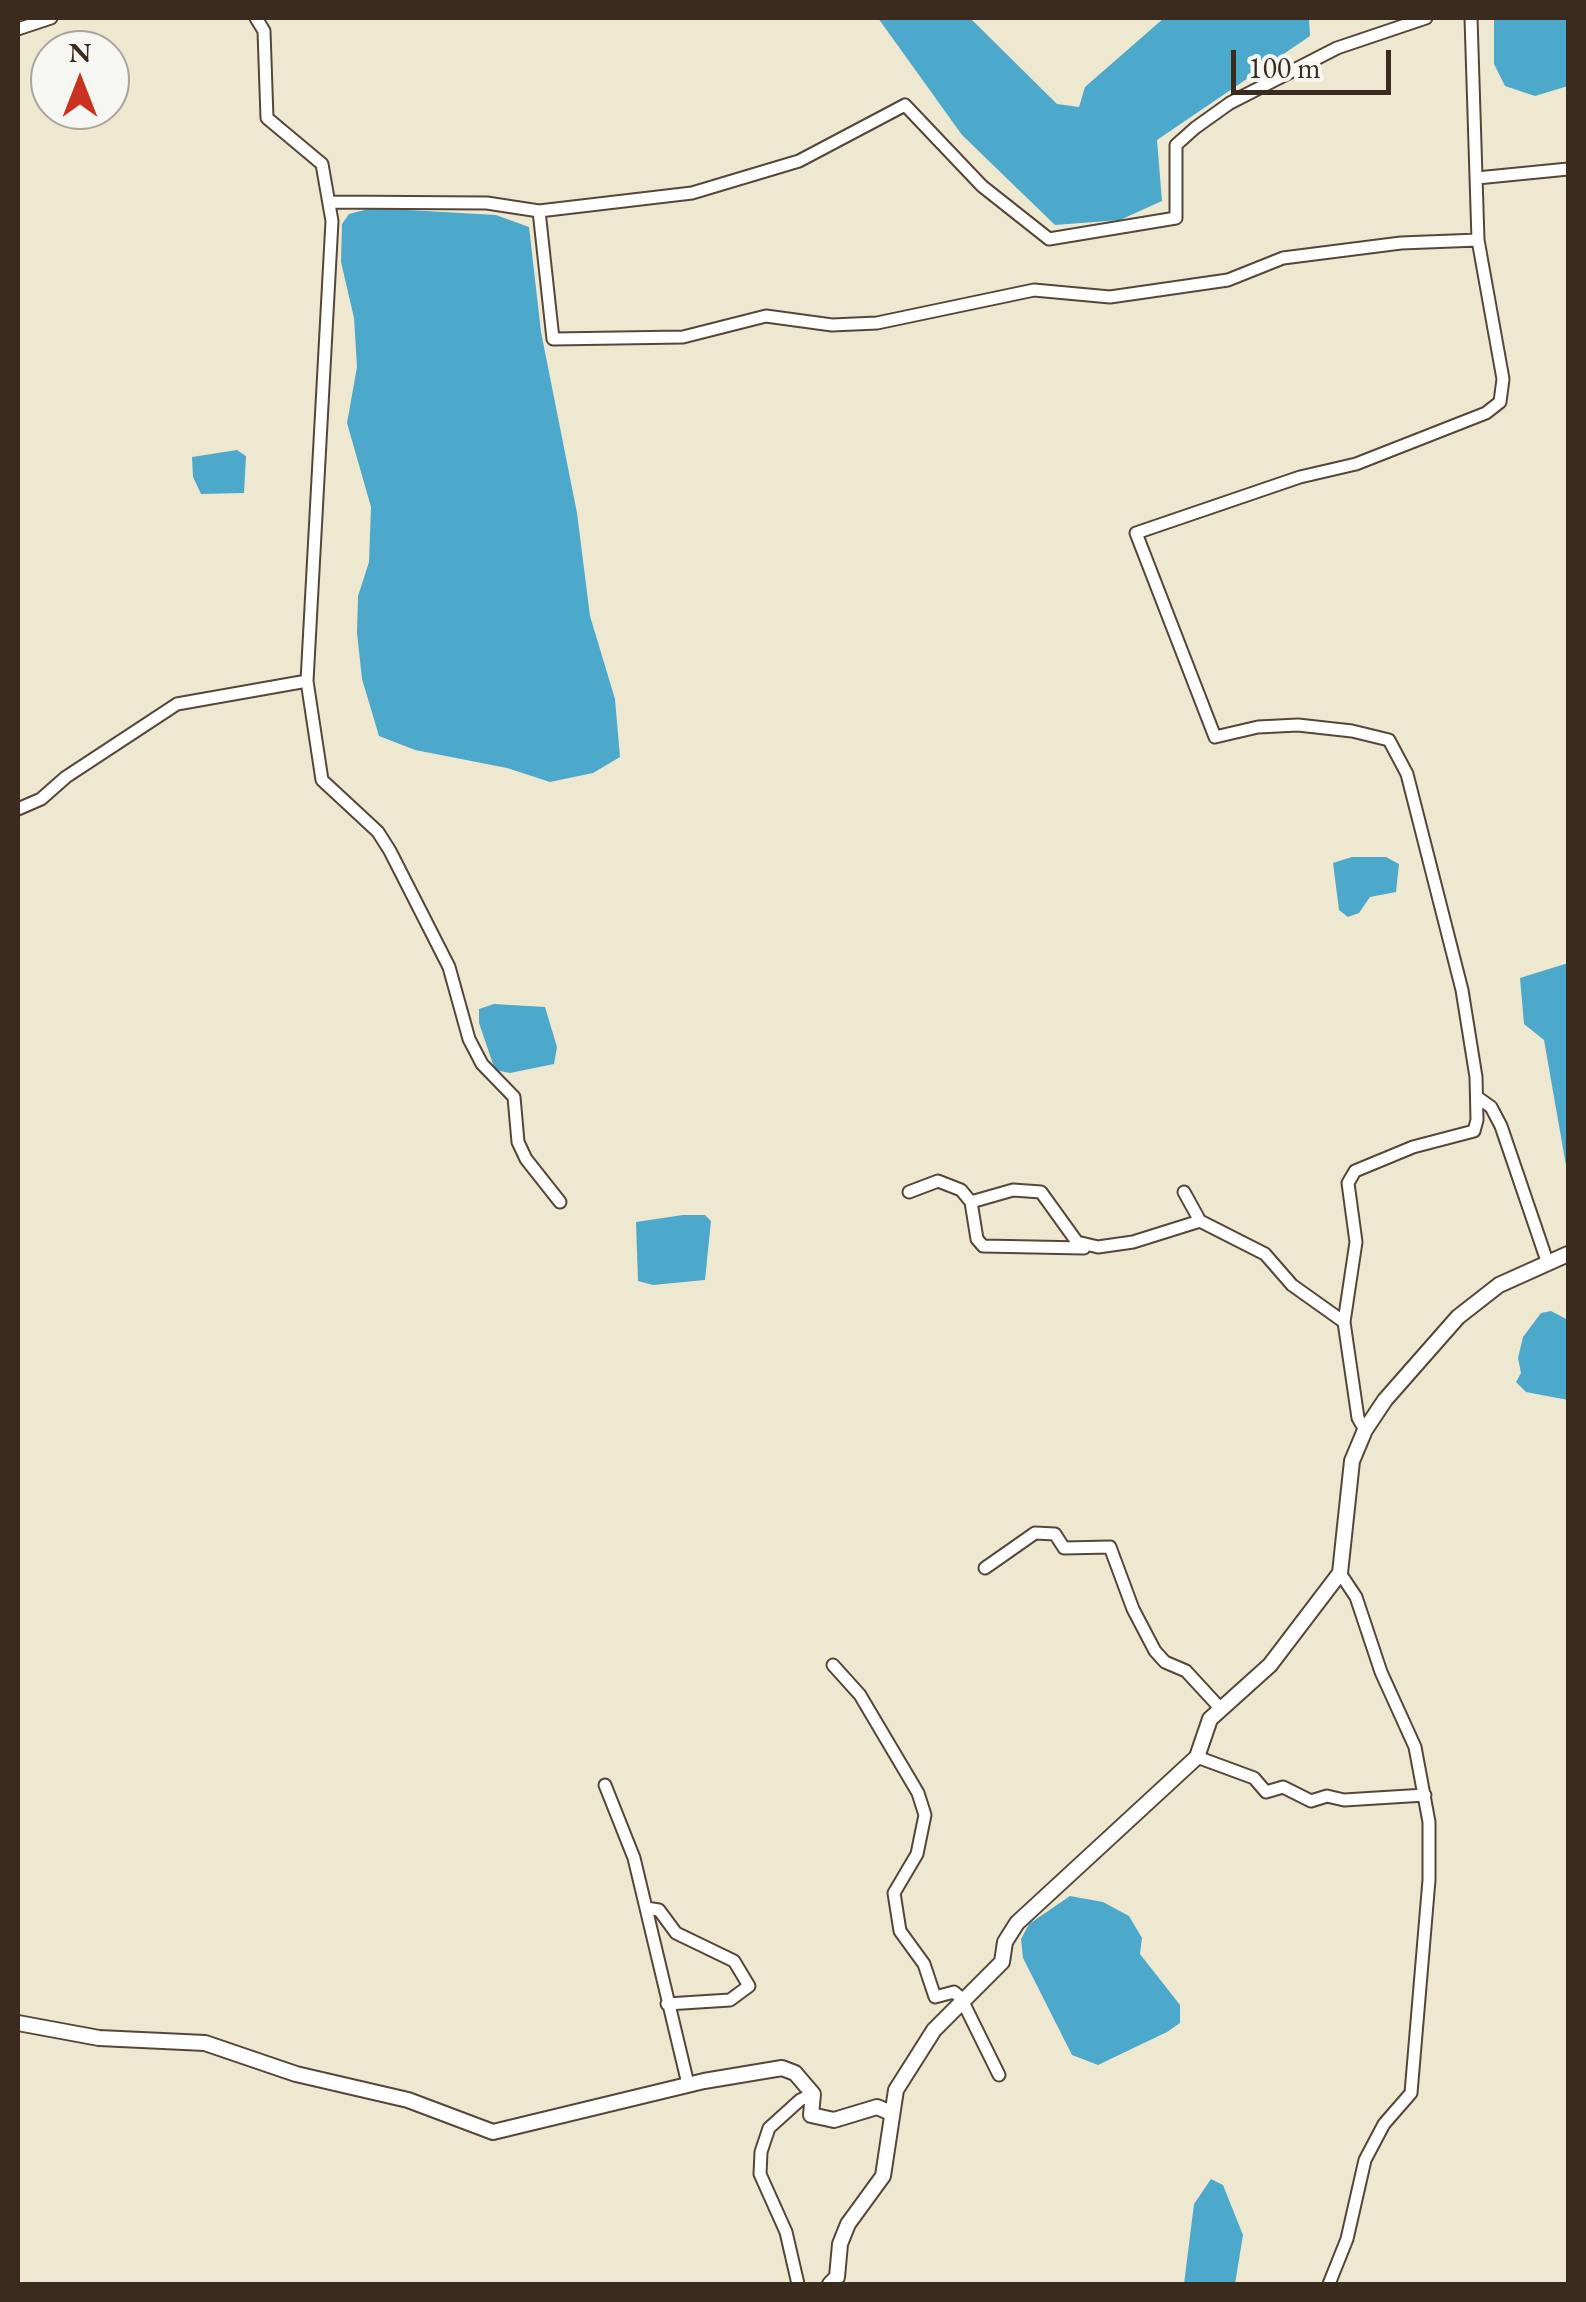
<!DOCTYPE html>
<html>
<head>
<meta charset="utf-8">
<style>
	body { margin:0 }
	#map { position:relative; width:1586px; height:2302px; overflow:hidden; background:#eee8d0; font-family:"EB Garamond",serif }
	canvas { display:block }
	.frame { position:absolute; inset:0; border:20px solid #3b2a1e; pointer-events:none }
	.north { position:absolute; left:30px; top:30px; width:100px; height:100px; box-sizing:border-box; background:#f6f6f2; border:2px solid #aba49d; border-radius:50%; rotate:0deg; font-size:28px; font-weight:700; line-height:40px; text-align:center; color:#3b2a1e }
	.north::after { content:''; display:block; margin:auto; width:35px; height:45px; background:#c8321e; clip-path:polygon(50% 0,100% 100%,50% 72%,0 100%) }
	.scale { position:absolute; left:1231px; top:50px; width:160px; height:45px; box-sizing:border-box; border:5px solid #3b2a1e; border-top:0; padding-left:12px; font-size:30px; line-height:35px; white-space:nowrap; color:#3b2a1e; -webkit-text-stroke:8px #f6f6f2; paint-order:stroke }
</style>
</head>
<body>
<div id="map">
<canvas width="1586" height="2302"></canvas>
<div class="frame"></div>
<div class="north">N</div>
<div class="scale">100 m</div>
</div>
<script>
const ctx = document.querySelector('canvas').getContext('2d');
ctx.lineJoin = 'round';
function fill(path, color) { ctx.fillStyle = color; ctx.fill(path, 'evenodd'); }
const shape = rows => new Path2D(rows.map(r => 'M' + r).join(''));
function strokePath(path, color, width, dash) { ctx.strokeStyle = color; ctx.lineWidth = width; ctx.lineCap = dash ? 'butt' : 'round'; ctx.setLineDash(dash || []); ctx.stroke(path); }
const water = shape([
	[878,18,970,18,1057,104,1079,107,1085,87,1164,18,1309,18,1310,36,1157,140,1162,201,1120,220,1055,225,962,135],
	[1494,18,1568,18,1568,86,1535,96,1505,86,1494,64],
	[372,208,496,215,529,227,541,332,577,513,590,616,615,699,620,757,593,773,550,782,507,768,415,750,379,736,362,679,357,633,358,596,369,562,371,507,347,423,357,367,354,318,341,262,342,224,349,214],
	[237,450,246,456,244,493,201,494,193,477,192,457],
	[1352,857,1386,857,1399,864,1396,892,1370,897,1359,913,1348,917,1339,910,1333,863],
	[1568,963,1568,1177,1544,1040,1524,1024,1520,978],
	[494,1004,545,1007,557,1047,554,1064,510,1073,495,1070,479,1023,479,1009],
	[683,1215,705,1215,711,1221,705,1280,653,1285,638,1281,636,1222],
	[1551,1311,1568,1320,1568,1400,1526,1392,1516,1382,1521,1373,1518,1358,1523,1337,1541,1313],
	[1070,1896,1103,1902,1129,1916,1142,1938,1140,1954,1180,2005,1180,2023,1167,2032,1098,2065,1072,2055,1023,1958,1021,1939,1029,1924],
	[1211,2179,1223,2185,1243,2235,1235,2284,1184,2284,1194,2204]
]);
const minor = shape([
	[256,18,264,31,267,118,322,164,332,221,307,681,322,780,378,832,390,851,449,967,469,1039,482,1064,514,1097,518,1142,526,1159,560,1202],
	[1426,18,1337,48,1230,103,1195,128,1176,145,1176,218,1049,239,982,186,905,105,799,161,692,193,539,211,553,339,683,337,766,316,832,325,877,323,1034,290,1110,297,1228,280,1283,258,1401,243,1478,240],
	[18,29,51,18],
	[1477,178,1568,169],
	[329,202,487,203,539,211],
	[18,809,41,799,66,777,177,704,307,681],
	[1477,1097,1491,1107,1501,1126,1547,1261],
	[909,1192,938,1181,961,1190,971,1202,1013,1190,1041,1192,1077,1242,1098,1247,1133,1242,1200,1221,1265,1254,1292,1285,1344,1322],
	[1184,1192,1200,1221],
	[971,1202,977,1239,983,1246,1084,1248],
	[1365,1430,1358,1418,1344,1322,1356,1242,1348,1183,1355,1171,1413,1147,1474,1131,1477,1120,1476,1077,1462,990,1407,774,1389,740,1352,731,1298,725,1258,727,1215,737,1136,533,1300,477,1356,464,1486,413,1500,402,1503,379,1478,240,1471,18],
	[985,1568,1035,1533,1055,1534,1064,1548,1110,1547,1133,1609,1155,1651,1165,1662,1186,1671,1221,1709],
	[833,1665,860,1695,918,1793,925,1815,917,1854,894,1893,900,1931,924,1964,935,1997,954,1992,961,1998,999,2075],
	[1197,1757,1254,1778,1266,1792,1283,1787,1311,1801,1327,1796,1344,1800,1425,1795],
	[605,1785,634,1858,688,2084],
	[646,1908,659,1910,676,1933,734,1961,749,1986,730,2000,667,2004],
	[798,2284,786,2232,760,2174,761,2152,769,2128,800,2100,813,2094],
	[1329,2284,1347,2239,1365,2160,1384,2124,1411,2093,1429,1880,1429,1822,1415,1747,1381,1672,1356,1597,1340,1573]
]);
const tertiary = shape([
	[18,2023,99,2038,205,2043,296,2074,408,2100,493,2132,704,2081,782,2068,795,2073,813,2094,811,2115,834,2120,877,2107,891,2113],
	[830,2284,837,2277,840,2244,848,2224,883,2176,896,2090,934,2030,1002,1962,1005,1942,1017,1923,1197,1757,1210,1719,1270,1665,1340,1573,1352,1461,1365,1430,1385,1400,1458,1317,1499,1285,1568,1254]
]);
fill(water, '#4da9cb');
strokePath(minor, '#564639', 15);
strokePath(tertiary, '#564639', 18);
strokePath(minor, '#fff', 11);
strokePath(tertiary, '#fff', 14);
</script>
</body>
</html>
